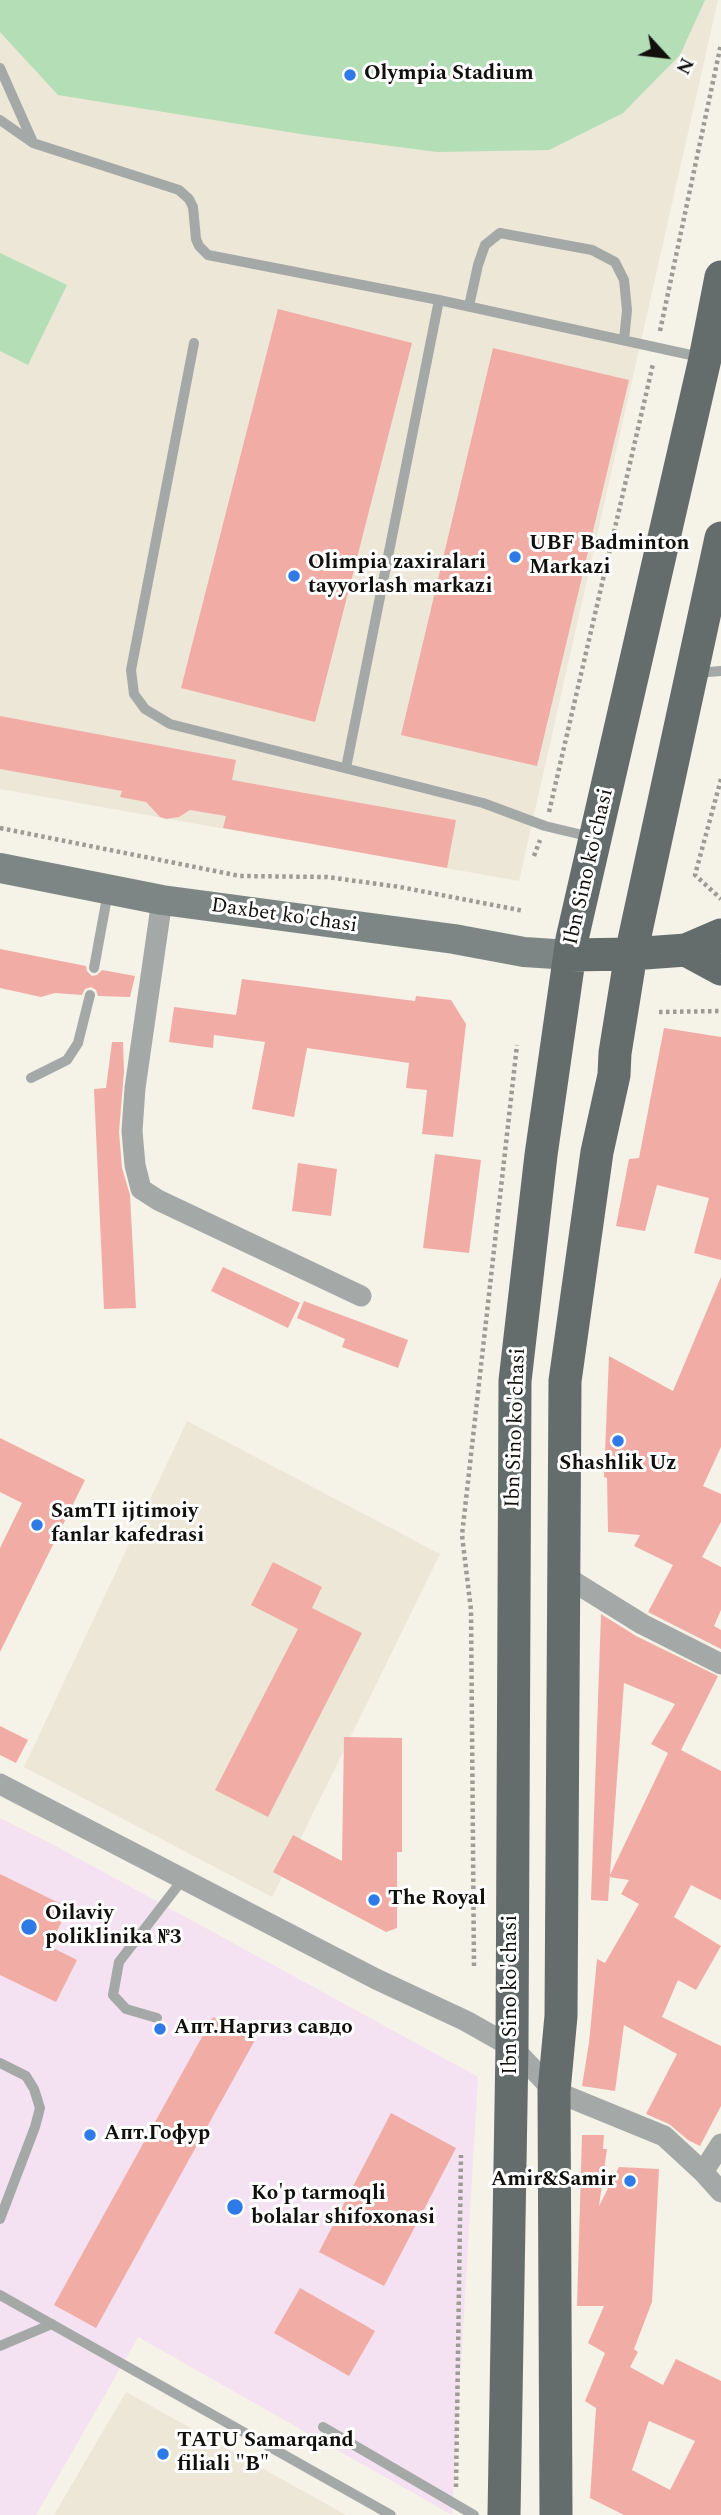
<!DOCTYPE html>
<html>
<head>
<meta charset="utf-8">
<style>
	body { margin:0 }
	#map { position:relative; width:721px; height:2515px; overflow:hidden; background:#f5f2e8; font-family:Spectral,serif }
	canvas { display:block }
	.north { position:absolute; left:630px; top:21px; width:70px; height:70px; -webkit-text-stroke:5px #fff; paint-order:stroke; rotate:117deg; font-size:19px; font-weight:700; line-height:28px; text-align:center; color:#11100d }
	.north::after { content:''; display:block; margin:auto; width:24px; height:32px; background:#11100d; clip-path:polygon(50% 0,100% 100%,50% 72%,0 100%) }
</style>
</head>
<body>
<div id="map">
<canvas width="721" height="2515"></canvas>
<div class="north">N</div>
</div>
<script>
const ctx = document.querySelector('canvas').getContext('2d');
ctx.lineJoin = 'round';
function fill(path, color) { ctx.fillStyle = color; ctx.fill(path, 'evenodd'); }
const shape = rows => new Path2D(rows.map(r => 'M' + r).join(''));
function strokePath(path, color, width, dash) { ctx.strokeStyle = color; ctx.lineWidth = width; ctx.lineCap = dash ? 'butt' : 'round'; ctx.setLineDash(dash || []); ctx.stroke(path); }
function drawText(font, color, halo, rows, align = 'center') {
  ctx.font = font + ' Spectral,serif'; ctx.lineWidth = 6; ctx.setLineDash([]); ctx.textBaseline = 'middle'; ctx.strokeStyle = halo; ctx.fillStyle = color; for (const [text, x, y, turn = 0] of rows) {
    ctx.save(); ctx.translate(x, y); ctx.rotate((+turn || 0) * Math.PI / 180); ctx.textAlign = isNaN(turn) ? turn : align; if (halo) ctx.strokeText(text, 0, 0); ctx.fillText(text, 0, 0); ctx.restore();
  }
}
const built = shape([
	[0,0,718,0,519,881,0,789],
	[187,1421,440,1554,272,1897,24,1767],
	[126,2392,346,2515,54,2515]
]);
const medical = shape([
	[0,1818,52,1844,478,2077,452,2515,138,2337,36,2515,0,2515]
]);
const green = shape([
	[0,0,705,0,680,55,623,113,549,150,437,152,307,135,58,95,0,32],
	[0,253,67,285,28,365,0,351]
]);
const building = shape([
	[278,309,412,343,315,722,181,688],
	[493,348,629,380,537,766,401,735],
	[0,716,236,760,232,780,456,820,447,868,223,828,226,816,190,810,179,817,166,819,160,817,146,802,120,797,122,791,0,769],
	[0,949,86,966,87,971,92,976,97,975,102,970,135,976,130,997,98,996,96,990,91,987,85,989,82,995,55,993,41,997,0,988],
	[242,979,415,1001,416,996,451,1000,466,1024,453,1137,422,1134,427,1090,406,1088,409,1063,307,1048,294,1117,252,1109,265,1042,214,1035,213,1048,169,1042,174,1007,236,1015],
	[664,1028,721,1037,721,1260,694,1253,709,1198,657,1185,645,1231,616,1226,629,1159,639,1158],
	[112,1042,123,1042,124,1071,119,1132,122,1168,130,1195,136,1308,104,1309,94,1089,106,1088],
	[435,1154,481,1160,469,1253,423,1248],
	[298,1163,337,1169,331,1216,292,1211],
	[223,1267,300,1303,288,1328,211,1291],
	[721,1277,721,1447,703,1486,721,1494,721,1522,702,1557,721,1567,721,1610,714,1626,721,1630,721,1649,648,1612,673,1565,634,1546,640,1535,608,1532,607,1478,604,1477,609,1356,673,1391],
	[304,1301,408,1340,398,1368,342,1347,345,1339,297,1318],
	[0,1438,85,1480,0,1652,0,1548,22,1503,0,1492],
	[273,1562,322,1587,312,1608,362,1633,268,1817,215,1790,298,1629,251,1605],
	[601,1614,636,1636,718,1676,681,1750,721,1771,721,1900,691,1885,674,1917,721,1946,696,1990,678,1980,662,2017,721,2046,721,2106,700,2146,688,2140,669,2124,646,2114,677,2054,624,2025,615,2091,582,2086,589,2043,597,1959,605,1963,639,1904,621,1894,629,1880,609,1877,668,1753,651,1744,675,1704,624,1683,608,1901,591,1900],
	[0,1726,28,1740,16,1763,0,1755],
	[344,1737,402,1738,402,1852,397,1852,397,1928,386,1932,273,1872,293,1835,342,1861],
	[0,1874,69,1908,49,1946,77,1960,56,2002,0,1975],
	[213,2017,255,2040,96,2328,54,2305],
	[391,2113,456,2148,384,2286,319,2252],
	[582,2135,604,2135,603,2149,607,2149,599,2206,619,2167,659,2169,652,2302,634,2349,638,2352,630,2367,663,2385,676,2359,721,2381,721,2515,624,2515,590,2498,596,2408,585,2401,605,2353,588,2343,604,2306,577,2306],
	[649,2421,695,2441,670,2490,632,2470],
	[300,2288,375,2331,349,2376,274,2333]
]);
const path = shape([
	[660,331,721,44],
	[721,779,695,875,721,899],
	[549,812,653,364],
	[0,828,240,876,327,877,400,887,524,911],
	[534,856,540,840],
	[659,1012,721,1011],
	[474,1966,471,1610,462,1535,517,1045],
	[456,2487,461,2155]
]);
const service = shape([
	[0,68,32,140],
	[0,120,33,143,179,190,189,199,193,207,196,239,199,246,208,255,439,300,700,357],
	[469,306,478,265,485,245,500,233,592,250,615,262,624,280,627,310,624,340],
	[194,343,131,670,134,694,145,709,170,724,483,803,545,826,591,837],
	[696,673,721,671],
	[346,768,439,300],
	[94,968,108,892],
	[31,1078,67,1060,78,1043,90,995],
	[157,2018,126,2009,113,1995,119,1962,183,1879],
	[0,2063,26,2076,34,2089,40,2108,35,2127,0,2219],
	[0,2295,391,2515],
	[0,2346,52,2324],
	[323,2427,474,2515]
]);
const minor = shape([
	[162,900,135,1088,132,1131,135,1165,141,1189,158,1200,361,1296],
	[563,1575,642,1624,721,1664],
	[0,1784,376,1979,466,2021,512,2047,554,2091,664,2136,703,2172,721,2192],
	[703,2172,721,2144]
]);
const secondary = shape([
	[0,868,162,900,454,939,524,952,570,955]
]);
const primary = shape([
	[686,950,721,969],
	[570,955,631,954,686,950,721,935],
	[504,2515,512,2047,515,1381,541,1155,572,939,705,359,721,277],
	[556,2515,554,2091,561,2016,565,1381,597,1152,614,1075,615,1053,631,954,721,538]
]);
const markers = [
	[350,75,7,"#2e7ae6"],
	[515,557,7,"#2e7ae6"],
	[294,576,7,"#2e7ae6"],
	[618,1441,7,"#2e7ae6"],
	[37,1525,7,"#2e7ae6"],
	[374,1900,7,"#2e7ae6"],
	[29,1927,9,"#2e7ae6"],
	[160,2029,7,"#2e7ae6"],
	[90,2135,7,"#2e7ae6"],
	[630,2181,7,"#2e7ae6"],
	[235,2207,9,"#2e7ae6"],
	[163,2454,7,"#2e7ae6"]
];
const poiNames = [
	["Olympia Stadium",364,75],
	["UBF Badminton",529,545],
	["Markazi",529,569],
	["Olimpia zaxiralari",308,564],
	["tayyorlash markazi",308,588],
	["Shashlik Uz",618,1465,"center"],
	["SamTI ijtimoiy",51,1513],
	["fanlar kafedrasi",51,1537],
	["The Royal",388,1900],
	["Oilaviy",45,1915],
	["poliklinika №3",45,1939],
	["Апт.Наргиз савдо",174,2029],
	["Апт.Гофур",104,2135],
	["Amir&Samir",616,2181,"right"],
	["Ko'p tarmoqli",251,2195],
	["bolalar shifoxonasi",251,2219],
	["TATU Samarqand",177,2442],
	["filiali \"B\"",177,2466]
];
const streetNames = [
	["Ibn Sino ko'chasi",590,867,-77],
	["Daxbet ko'chasi",284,917,8],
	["Ibn Sino ko'chasi",517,1428,-88],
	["Ibn Sino ko'chasi",512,1995,-90]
];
fill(built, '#ede7d7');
fill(medical, '#f4e1f1');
fill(green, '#b3deb6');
fill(building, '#f1ada5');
strokePath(path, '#9d9b93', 4.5, [3.5, 3.5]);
strokePath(service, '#a4a9a8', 10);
strokePath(minor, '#a4a9a8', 21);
strokePath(secondary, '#7e8685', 30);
strokePath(primary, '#646d6c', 33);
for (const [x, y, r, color] of markers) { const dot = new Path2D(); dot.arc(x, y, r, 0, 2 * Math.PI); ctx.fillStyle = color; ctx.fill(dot); strokePath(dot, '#fff', 2.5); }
drawText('bold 21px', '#11100d', '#fff', poiNames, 'left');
drawText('21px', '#11100d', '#fff', streetNames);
</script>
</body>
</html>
